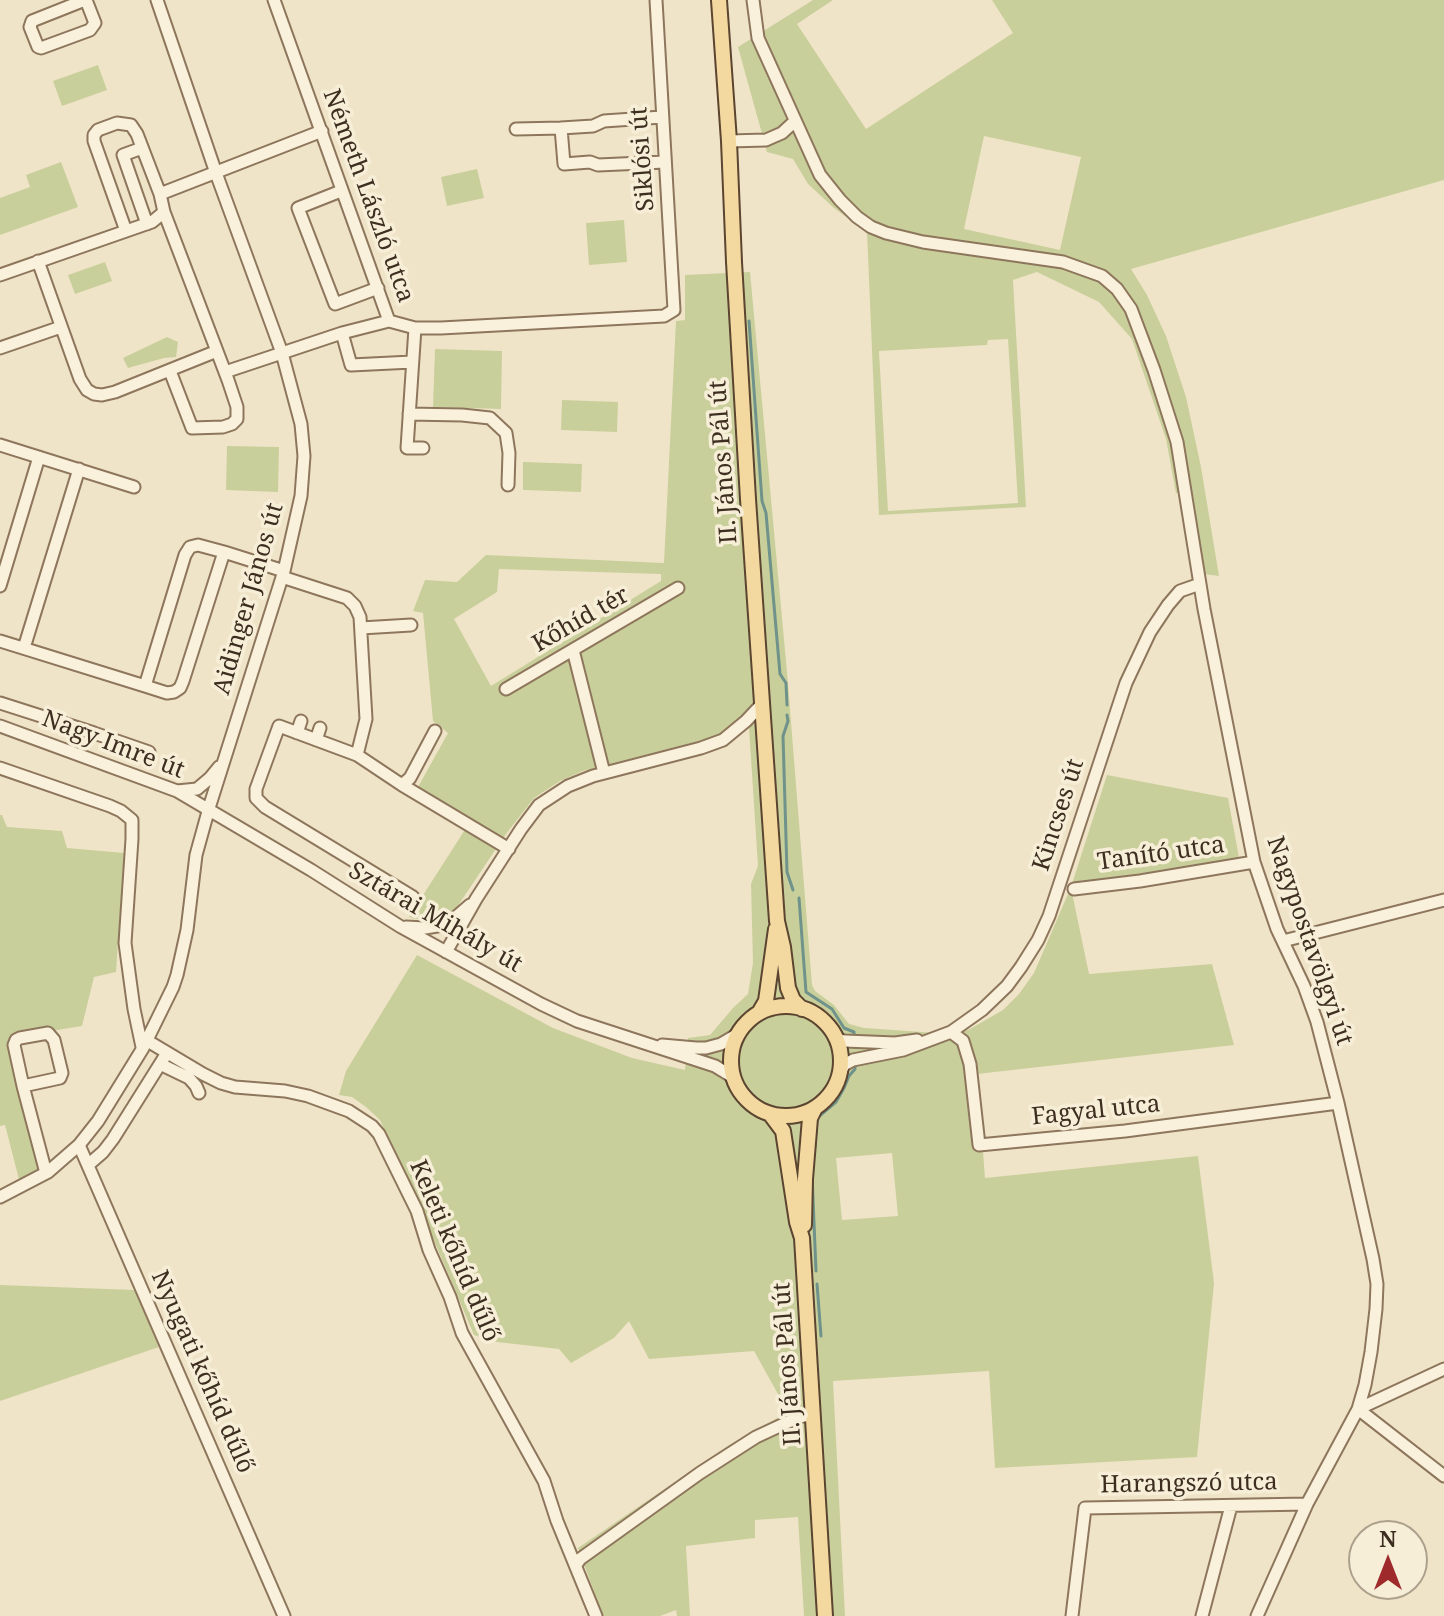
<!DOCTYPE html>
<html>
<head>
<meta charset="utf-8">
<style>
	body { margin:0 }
	#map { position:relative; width:1444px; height:1616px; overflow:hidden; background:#f0e4c8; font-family:"Noto Serif",serif }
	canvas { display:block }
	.north { position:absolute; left:1348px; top:1520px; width:80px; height:80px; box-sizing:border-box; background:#f7eed8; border:2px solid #ada18e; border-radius:50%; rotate:0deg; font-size:22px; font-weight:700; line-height:32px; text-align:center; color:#3d2e20 }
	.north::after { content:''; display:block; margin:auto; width:28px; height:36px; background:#9e2a2b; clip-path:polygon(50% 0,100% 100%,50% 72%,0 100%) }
</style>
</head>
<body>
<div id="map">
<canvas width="1444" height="1616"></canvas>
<div class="north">N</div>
</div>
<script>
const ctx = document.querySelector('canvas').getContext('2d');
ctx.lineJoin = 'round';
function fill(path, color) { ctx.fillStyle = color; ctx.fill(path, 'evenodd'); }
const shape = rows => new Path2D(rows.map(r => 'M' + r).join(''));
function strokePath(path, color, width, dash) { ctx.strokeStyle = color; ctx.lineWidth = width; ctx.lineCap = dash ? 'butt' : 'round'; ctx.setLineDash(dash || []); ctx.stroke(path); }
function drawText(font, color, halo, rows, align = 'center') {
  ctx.font = font + ' "Noto Serif",serif'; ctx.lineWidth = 7; ctx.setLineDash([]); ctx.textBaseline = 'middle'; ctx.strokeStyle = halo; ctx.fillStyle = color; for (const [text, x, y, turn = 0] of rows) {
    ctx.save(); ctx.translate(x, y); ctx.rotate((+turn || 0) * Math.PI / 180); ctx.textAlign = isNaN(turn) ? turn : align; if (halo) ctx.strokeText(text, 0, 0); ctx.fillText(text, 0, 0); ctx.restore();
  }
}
const green = shape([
	[813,0,833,0,797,24,866,129,1013,33,992,0,1444,0,1444,180,1131,269,1147,295,1166,336,1186,397,1201,467,1219,576,1204,574,1193,495,1176,493,1166,439,1132,339,1099,302,1037,272,1013,280,1026,507,879,515,867,232,834,208,808,184,793,159,767,152,738,47],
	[984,136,1081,157,1060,250,964,229],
	[1008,339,1018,503,888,511,879,351,987,345,988,340],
	[98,65,107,90,62,106,53,81],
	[61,162,78,207,0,235,0,198,30,187,26,175],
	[477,169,484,198,447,206,441,177],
	[624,220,627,262,589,265,586,223],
	[105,262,112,281,75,294,68,275],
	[750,272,787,672,812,985,815,991,834,1005,849,1024,864,1028,937,1033,960,1033,970,1029,1003,1010,1019,994,1034,973,1071,887,1107,775,1228,798,1240,863,1071,888,1089,974,1212,964,1234,1045,977,1074,985,1178,1198,1156,1214,1283,1197,1457,995,1468,989,1371,833,1381,845,1616,804,1616,798,1517,755,1520,755,1538,686,1546,690,1616,677,1616,676,1610,660,1616,603,1616,578,1548,729,1445,788,1412,754,1351,649,1359,629,1321,614,1338,571,1363,559,1349,497,1342,474,1335,410,1184,380,1120,366,1107,352,1097,339,1095,346,1071,417,955,553,1028,632,1058,685,1070,688,1038,710,1035,733,1008,748,994,753,963,751,884,758,866,749,728,583,771,560,781,534,798,506,834,455,910,439,920,415,919,409,917,466,828,413,796,448,733,433,721,423,613,413,611,425,580,457,582,486,555,664,563,676,321,685,320,685,275],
	[499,569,661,574,661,581,491,686,454,619,497,592],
	[892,1153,898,1216,842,1220,836,1158],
	[167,337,178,342,176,357,164,358,128,368,123,358],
	[435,349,502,351,501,409,433,407],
	[562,400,618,402,617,432,561,430],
	[227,446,279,447,278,492,226,490],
	[523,462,582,464,581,492,523,490],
	[0,815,2,815,7,827,62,831,67,848,124,853,116,972,94,977,82,1026,13,1037,46,1173,21,1187,5,1125,0,1126],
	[0,1285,135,1290,159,1347,0,1401]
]);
const stream = shape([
	[749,321,762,501,766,513,780,674,786,683,787,705],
	[787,715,788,721,783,736,787,872,793,890],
	[799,898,806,992,832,1009,844,1028,854,1032,854,1035],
	[814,1156,817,1118,836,1102,844,1088,849,1076,855,1069,855,1065],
	[812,1175,816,1271],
	[817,1284,821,1336]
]);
const minor = shape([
	[85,0,32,21,30,27,38,47,41,48,90,30,95,23,86,0],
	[274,0,389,321,415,328,441,328,664,316,674,310,656,0],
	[753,0,758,38,820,175,840,200,857,217,871,227,886,233,923,242,1063,262,1102,276,1117,289,1131,309,1154,370,1177,442,1204,609,1254,862,1277,929,1304,986,1317,1022,1338,1103,1373,1259,1377,1284,1376,1309,1371,1352,1365,1385,1358,1409,1307,1504,1257,1616],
	[662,117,604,121,593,126,561,128,564,164,590,162,598,165,665,162],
	[516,129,561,128],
	[729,141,766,140,782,133,795,121],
	[142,148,123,155,147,224],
	[341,191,298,208,335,304,378,288],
	[160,194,322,131],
	[126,231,94,141,94,135,98,130,117,123,131,125,137,134,160,194,164,212,228,380,237,407,237,419,232,424,223,427,192,428,170,371],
	[38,261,80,379,87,390,94,394,102,395,115,392,217,351],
	[0,275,152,222,164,212],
	[415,328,407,448,423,448],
	[342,333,351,365,412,362],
	[0,348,61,327],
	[225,372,342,333,389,321],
	[409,414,462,415,490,418,506,433,509,453,508,485],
	[0,445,134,487],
	[282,577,347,598,355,606,360,617,366,719,357,755],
	[0,586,39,457],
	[361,628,411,625],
	[0,641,145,686,167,693,174,692,180,688,183,681,224,552,284,571],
	[24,648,79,469],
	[573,650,604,773],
	[145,686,185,555,190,547,198,545,224,552],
	[506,689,678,588],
	[0,703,94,733,149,752],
	[0,726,177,791,311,870,401,927,541,1004,577,1021,715,1066,733,1077],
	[297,733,301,721],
	[316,740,320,728],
	[0,768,110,806,121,811,132,820,132,839,125,943,134,1009,142,1047],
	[402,785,509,849],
	[177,791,197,789,210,778,219,767],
	[1074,889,1140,881,1254,862],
	[413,897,265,807,256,798,256,789,279,726,357,755,402,785,410,778,435,731],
	[406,927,425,928,443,925,455,918,470,905],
	[1283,941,1444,900],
	[446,952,476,899,521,829,539,805,568,786,593,776,701,748,723,740,746,721,763,703],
	[951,1032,963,1041,970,1064,979,1145,1125,1131,1338,1103],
	[836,1039,845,1041,895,1043,917,1040],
	[146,1040,203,1074,221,1083,235,1087,285,1091,308,1096,349,1111,372,1126,379,1134,417,1211,429,1250,450,1297,462,1333,544,1481,557,1521,596,1616],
	[662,1045,696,1048,706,1048,721,1044,738,1034],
	[160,1064,189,1078,196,1086,199,1093],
	[839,1075,844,1065,853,1060,903,1050,951,1032,982,1010,1007,986,1021,967,1038,940,1049,916,1126,683,1150,632,1168,605,1180,591,1200,584],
	[23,1086,60,1078,62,1073,54,1040,48,1033,20,1038,16,1040,14,1045,23,1086,46,1173],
	[79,1145,284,1616],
	[88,1165,103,1152,113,1139,167,1053],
	[0,1197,48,1172,79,1145,98,1121,143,1048,173,987,177,975,187,930,196,855,209,808,284,571,301,496,304,456,301,424,282,353,216,173,157,0],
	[1358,1409,1444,1476],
	[1358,1409,1444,1369],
	[576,1565,580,1559,700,1473,756,1437,799,1417,813,1414],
	[1072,1616,1085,1508,1307,1504],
	[1202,1616,1231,1506]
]);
const major = shape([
	[719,0,729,141,734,262,748,499,777,921,783,947,788,988,793,1000,802,1009],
	'731 1061a55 55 0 1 1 110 0a55 55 0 1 1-110 0Z',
	[759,1013,766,1001,776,929],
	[771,1115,783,1131,797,1222,802,1238,825,1616],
	[804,1225,805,1179,810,1118,815,1108]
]);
const streetNames = [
	["Siklósi út",643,159,-94],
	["Németh László utca",368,196,70],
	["II. János Pál út",724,462,-94],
	["Aidinger János út",249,599,-74],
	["Kőhíd tér",581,620,-30],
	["Nagy Imre út",113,745,21],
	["Kincses út",1059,815,-72],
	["Tanító utca",1161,854,-8],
	["Sztárai Mihály út",435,918,30],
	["Nagypostavölgyi út",1309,941,71],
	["Fagyal utca",1096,1111,-6],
	["Keleti kőhíd dűlő",454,1251,67],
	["II. János Pál út",788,1364,-94],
	["Nyugati kőhíd dűlő",202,1372,66],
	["Harangszó utca",1189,1484,-1]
];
fill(green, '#c9cf9b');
strokePath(stream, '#6f938a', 3);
strokePath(minor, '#8d765c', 15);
strokePath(major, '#5b4430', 18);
strokePath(minor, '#faf1dc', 11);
strokePath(major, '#f3d9a0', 14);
drawText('24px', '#3d2e20', '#f7eed8', streetNames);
</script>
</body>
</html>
